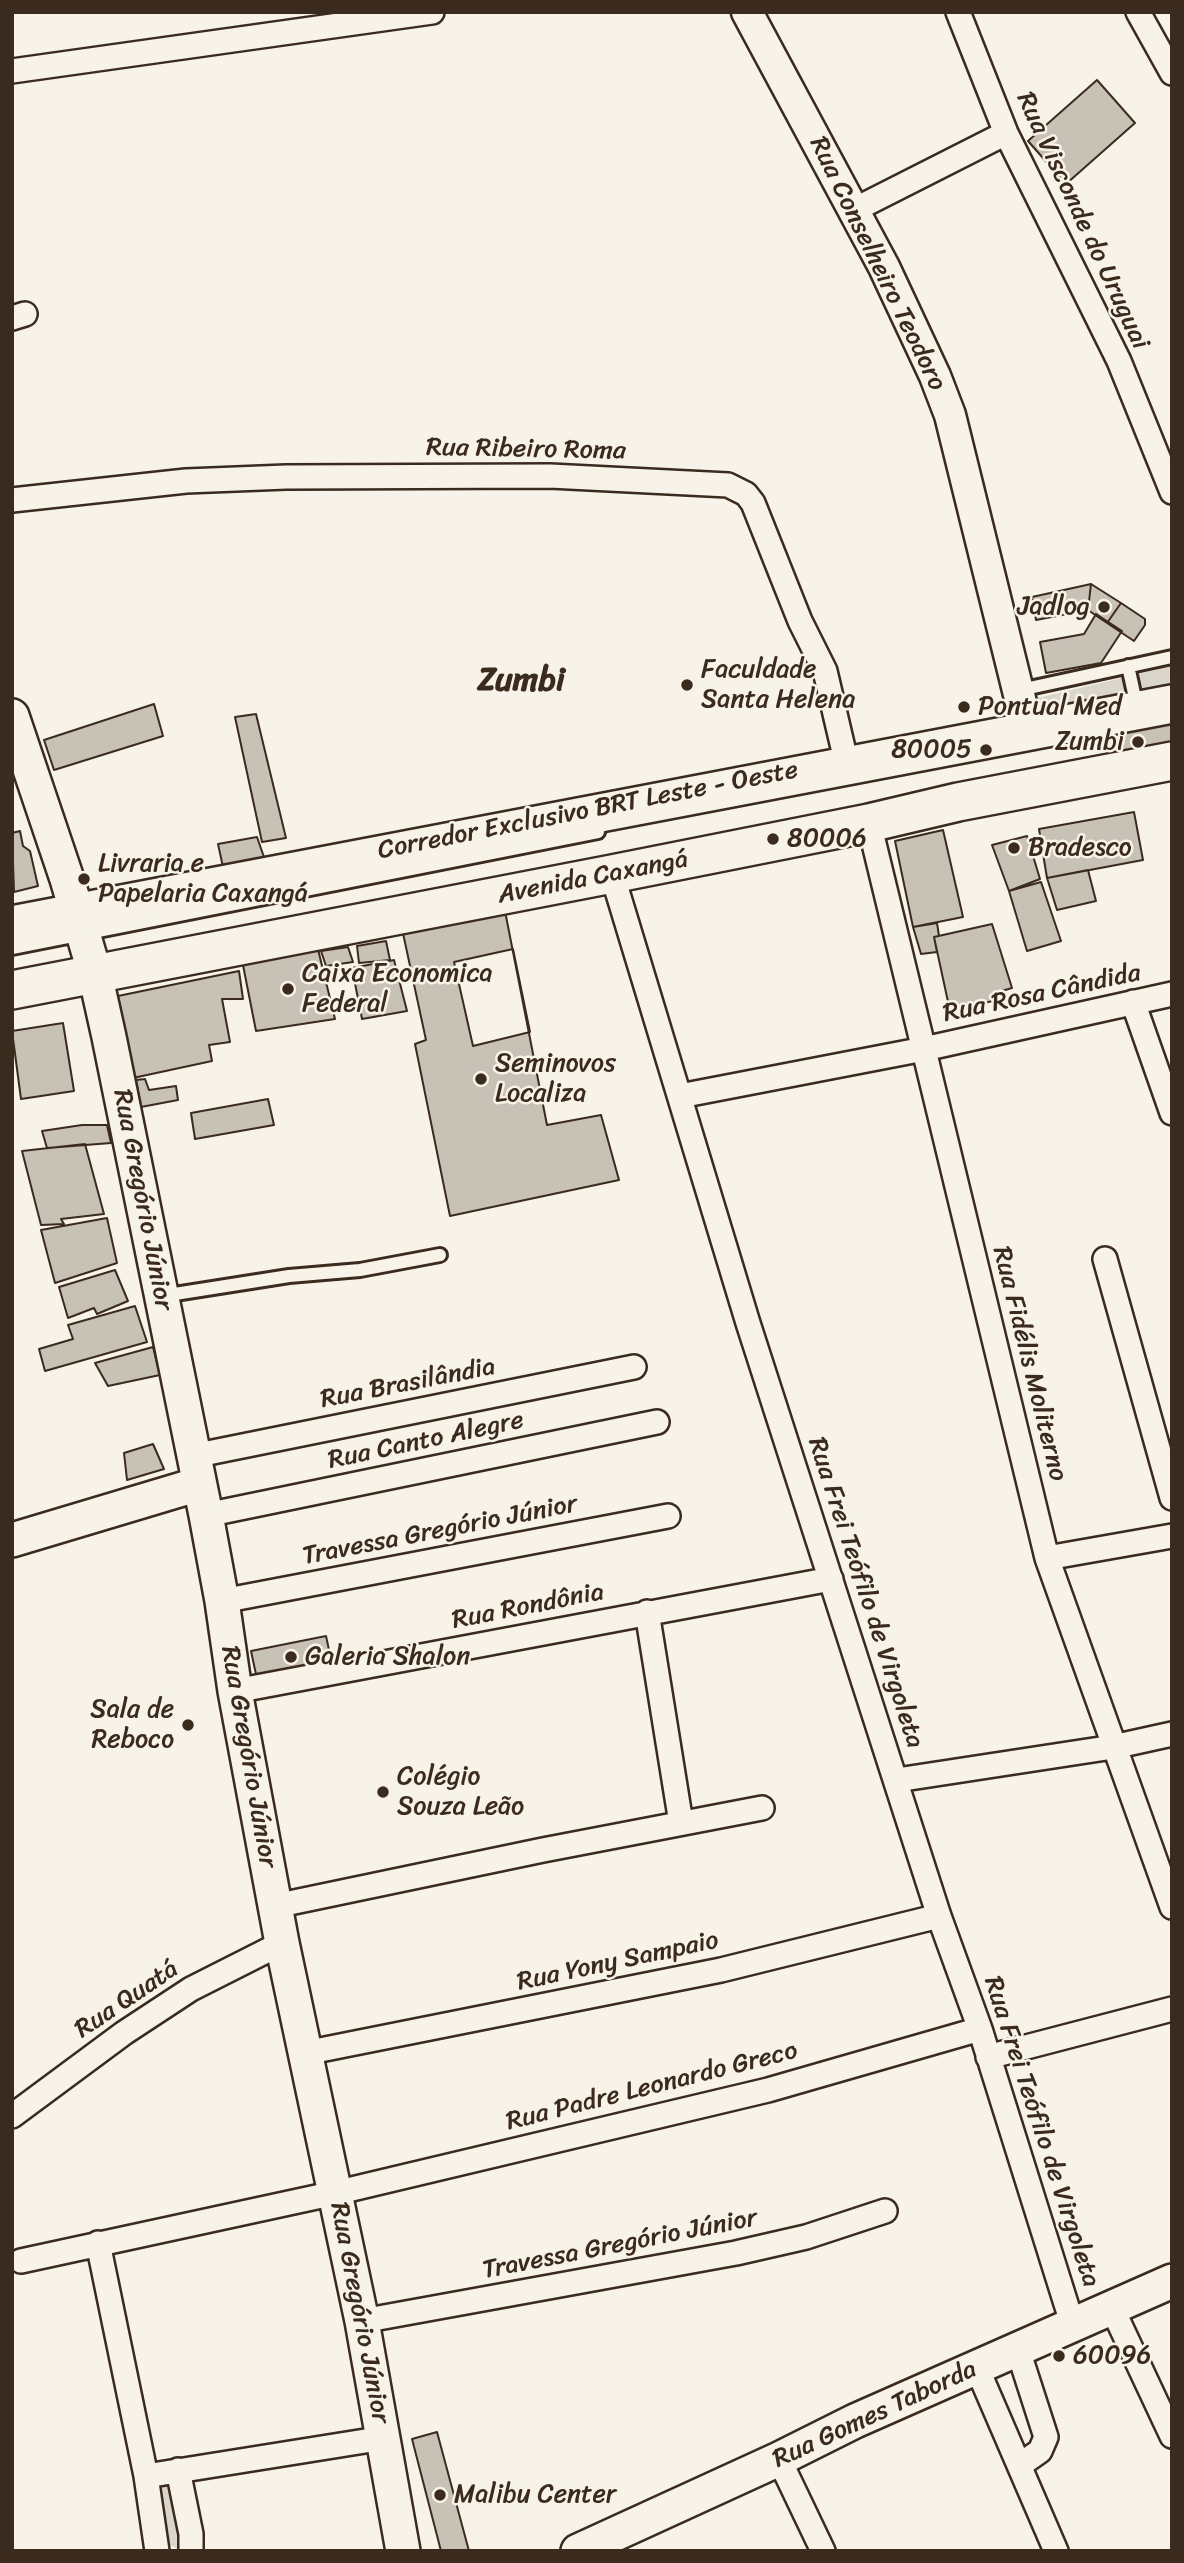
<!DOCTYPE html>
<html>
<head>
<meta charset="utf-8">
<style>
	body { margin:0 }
	#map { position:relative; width:1184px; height:2563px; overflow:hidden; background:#f7f3e8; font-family:Sriracha,sans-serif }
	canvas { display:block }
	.frame { position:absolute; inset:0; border:14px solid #3b2a1e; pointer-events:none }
</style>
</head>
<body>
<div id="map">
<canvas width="1184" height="2563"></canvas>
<div class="frame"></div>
</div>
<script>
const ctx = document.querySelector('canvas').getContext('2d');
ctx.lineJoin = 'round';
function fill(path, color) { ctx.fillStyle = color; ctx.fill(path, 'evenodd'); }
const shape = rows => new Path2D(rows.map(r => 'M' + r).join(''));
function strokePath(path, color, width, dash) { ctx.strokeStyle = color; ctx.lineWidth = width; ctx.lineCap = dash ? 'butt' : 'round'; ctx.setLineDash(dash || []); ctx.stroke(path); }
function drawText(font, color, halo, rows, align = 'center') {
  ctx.font = font + ' Sriracha,sans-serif'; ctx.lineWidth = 5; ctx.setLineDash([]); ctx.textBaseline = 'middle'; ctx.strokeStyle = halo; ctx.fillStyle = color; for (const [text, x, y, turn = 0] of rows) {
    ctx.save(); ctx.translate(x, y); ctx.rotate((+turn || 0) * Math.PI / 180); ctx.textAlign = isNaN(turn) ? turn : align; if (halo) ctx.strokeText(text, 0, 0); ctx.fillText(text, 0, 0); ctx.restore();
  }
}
const green = shape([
	[1172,666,1172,685,1033,718,1029,700],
	[175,2475,190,2538,180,2550,170,2545,157,2481]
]);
const building = shape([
	[1097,80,1135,123,1066,184,1028,141,1097,80],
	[1091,584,1088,610,1036,620,1032,597,1091,584],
	[1091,584,1121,603,1107,623,1088,610,1091,584],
	[1121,603,1145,619,1145,625,1134,641,1107,623,1121,603],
	[1096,614,1122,631,1101,663,1046,673,1040,642,1084,634,1096,614],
	[154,704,163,736,54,770,44,740,154,704],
	[256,714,286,838,262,842,235,717,256,714],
	[1172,720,1172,746,1107,759,1103,734,1172,720],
	[1134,812,1143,860,1047,878,1039,829,1134,812],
	[943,830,963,917,913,927,895,841,943,830],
	[20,831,23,846,30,851,38,886,14,892,12,833,20,831],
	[1027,836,1040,879,1009,891,992,845,1027,836],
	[257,837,265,860,223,867,218,844,257,837],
	[1088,870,1096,901,1057,910,1047,878,1088,870],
	[1041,882,1061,941,1027,951,1009,891,1041,882],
	[504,906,547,1125,601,1115,619,1180,450,1216,415,1044,426,1040,401,924,504,906],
	[937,923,939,936,934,937,937,952,921,954,913,927,937,923],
	[992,924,1012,988,995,993,997,1000,950,1011,934,937,992,924],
	[386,941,390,960,359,963,357,946,386,941],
	[317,945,335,1019,256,1031,242,960,317,945],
	[348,947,353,962,326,966,321,951,348,947],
	[513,949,530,1032,473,1046,454,962,513,949],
	[394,960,407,1011,362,1019,352,968,394,960],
	[239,971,243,999,222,999,230,1042,209,1045,212,1061,133,1078,118,996,239,971],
	[63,1023,74,1091,21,1099,12,1031,63,1023],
	[145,1079,149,1090,176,1086,178,1100,141,1107,136,1080,145,1079],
	[268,1099,274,1125,195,1139,191,1113,268,1099],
	[82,1125,107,1125,111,1143,47,1148,42,1131,82,1125],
	[85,1144,104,1214,61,1219,64,1224,41,1225,22,1151,85,1144],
	[107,1218,117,1263,55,1283,41,1230,107,1218],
	[115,1270,128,1301,97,1314,94,1308,68,1318,59,1287,115,1270],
	[135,1306,147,1342,45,1371,39,1349,73,1339,68,1325,135,1306],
	[153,1347,160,1375,108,1386,95,1363,153,1347],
	[153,1444,164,1469,127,1480,124,1453,153,1444],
	[326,1636,332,1664,257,1679,251,1651,326,1636],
	[437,2432,469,2551,441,2551,412,2439,437,2432]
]);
const service = shape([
	[1128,666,1137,707],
	[1020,690,1172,657],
	[12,948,598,832],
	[162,1296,289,1276,360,1270,440,1255]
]);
const minor = shape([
	[958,12,1006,133,1119,361,1172,492],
	[1138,12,1172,73],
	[12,71,432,12],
	[854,210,1006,133],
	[12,318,25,314],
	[12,500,186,481,286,477,550,476,728,485,746,494,753,503,800,621,825,671,847,765],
	[869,823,1047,1558,1172,1907],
	[612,874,748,1323,939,1916,980,2029,1073,2326],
	[1133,1002,1172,1113],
	[680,1096,924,1049,1172,994],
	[1105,1259,1172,1498],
	[193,1456,634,1367],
	[206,1515,657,1422],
	[1047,1558,1172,1536],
	[222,1601,668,1516],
	[647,1612,681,1823],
	[235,1691,831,1579],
	[897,1780,1113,1747,1172,1734],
	[275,1906,543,1850,762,1808],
	[305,2053,721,1970,939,1916],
	[988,2057,1172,2009],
	[12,2116,124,2033,191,1989,282,1943],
	[98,2243,146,2476,157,2551],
	[21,2261,335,2193,768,2090,980,2029],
	[1112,2308,1172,2436],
	[362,2321,736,2253,806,2237,885,2211],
	[1018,2350,1046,2437,1040,2451,1020,2465],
	[977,2368,1056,2551],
	[779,2459,823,2551],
	[178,2470,191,2534,191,2551],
	[146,2476,384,2438]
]);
const tertiary = shape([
	[747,12,884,267,935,376,950,415,1028,731]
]);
const secondary = shape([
	[12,716,67,879,95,974,109,1037,206,1515,222,1601,235,1691,282,1943,362,2321,403,2551],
	[12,1540,199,1484],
	[578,2551,779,2459,855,2421,1172,2281]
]);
const primary = shape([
	[12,925,1172,704],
	[12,990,612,874,869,823,958,802,1172,761]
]);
const markers = [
	[1104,607,7,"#3b2a1e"],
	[687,685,7,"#3b2a1e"],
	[964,707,7,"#3b2a1e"],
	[1138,742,7,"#3b2a1e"],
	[986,750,7,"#3b2a1e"],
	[773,839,7,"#3b2a1e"],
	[1014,848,7,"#3b2a1e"],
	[84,879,7,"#3b2a1e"],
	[288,989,7,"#3b2a1e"],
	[481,1079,7,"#3b2a1e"],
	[291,1657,7,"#3b2a1e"],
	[188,1725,7,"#3b2a1e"],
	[383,1792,7,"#3b2a1e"],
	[1059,2356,7,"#3b2a1e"],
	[440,2495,7,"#3b2a1e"]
];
const streetNames = [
	["Rua Visconde do Uruguai",1082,221,65],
	["Rua Conselheiro Teodoro",877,264,64],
	["Rua Ribeiro Roma",526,450,1],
	["Corredor Exclusivo BRT Leste - Oeste",588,811,-11],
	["Avenida Caxangá",593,878,-11],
	["Rua Rosa Cândida",1042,994,-12],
	["Rua Gregório Júnior",142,1200,79],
	["Rua Fidélis Moliterno",1029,1364,76],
	["Rua Brasilândia",408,1384,-11],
	["Rua Canto Alegre",426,1441,-12],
	["Travessa Gregório Júnior",440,1531,-11],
	["Rua Frei Teófilo de Virgoleta",865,1593,72],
	["Rua Rondônia",528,1607,-11],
	["Rua Gregório Júnior",248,1757,80],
	["Rua Yony Sampaio",618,1962,-12],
	["Rua Quatá",127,2000,-34],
	["Rua Padre Leonardo Greco",652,2087,-14],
	["Rua Frei Teófilo de Virgoleta",1041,2132,72],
	["Travessa Gregório Júnior",620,2245,-11],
	["Rua Gregório Júnior",359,2313,79],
	["Rua Gomes Taborda",875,2415,-25]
];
const poiNames = [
	["Jadlog",1090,607,"right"],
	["Faculdade",701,670],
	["Santa Helena",701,700],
	["Pontual Med",978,707],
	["Zumbi",1124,742,"right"],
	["80005",972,750,"right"],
	["80006",787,839],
	["Bradesco",1028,848],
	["Livraria e",98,864],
	["Papelaria Caxangá",98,894],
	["Caixa Economica",302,974],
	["Federal",302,1004],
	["Seminovos",495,1064],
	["Localiza",495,1094],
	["Galeria Shalon",305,1657],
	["Sala de",174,1710,"right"],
	["Reboco",174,1740,"right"],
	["Colégio",397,1777],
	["Souza Leão",397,1807],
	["60096",1073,2356],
	["Malibu Center",454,2495]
];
const districtNames = [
	["Zumbi",521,682]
];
fill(green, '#dbd6cb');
fill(building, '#c8c1b6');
strokePath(building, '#3b2a1e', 2);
strokePath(service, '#3b2a1e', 18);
strokePath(minor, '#3b2a1e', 28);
strokePath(tertiary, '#3b2a1e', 35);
strokePath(secondary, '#3b2a1e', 38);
strokePath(primary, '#3b2a1e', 42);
strokePath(service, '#f7f3e8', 12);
strokePath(minor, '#f7f3e8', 23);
strokePath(tertiary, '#f7f3e8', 30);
strokePath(secondary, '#f7f3e8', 33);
strokePath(primary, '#f7f3e8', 37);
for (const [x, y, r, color] of markers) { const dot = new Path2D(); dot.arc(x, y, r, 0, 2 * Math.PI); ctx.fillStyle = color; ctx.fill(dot); strokePath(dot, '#f7f3e8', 2.5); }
drawText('26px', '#3b2a1e', '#f7f3e8', streetNames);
drawText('26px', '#3b2a1e', '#f7f3e8', poiNames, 'left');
drawText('bold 33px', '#3b2a1e', '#f7f3e8', districtNames);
</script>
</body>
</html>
